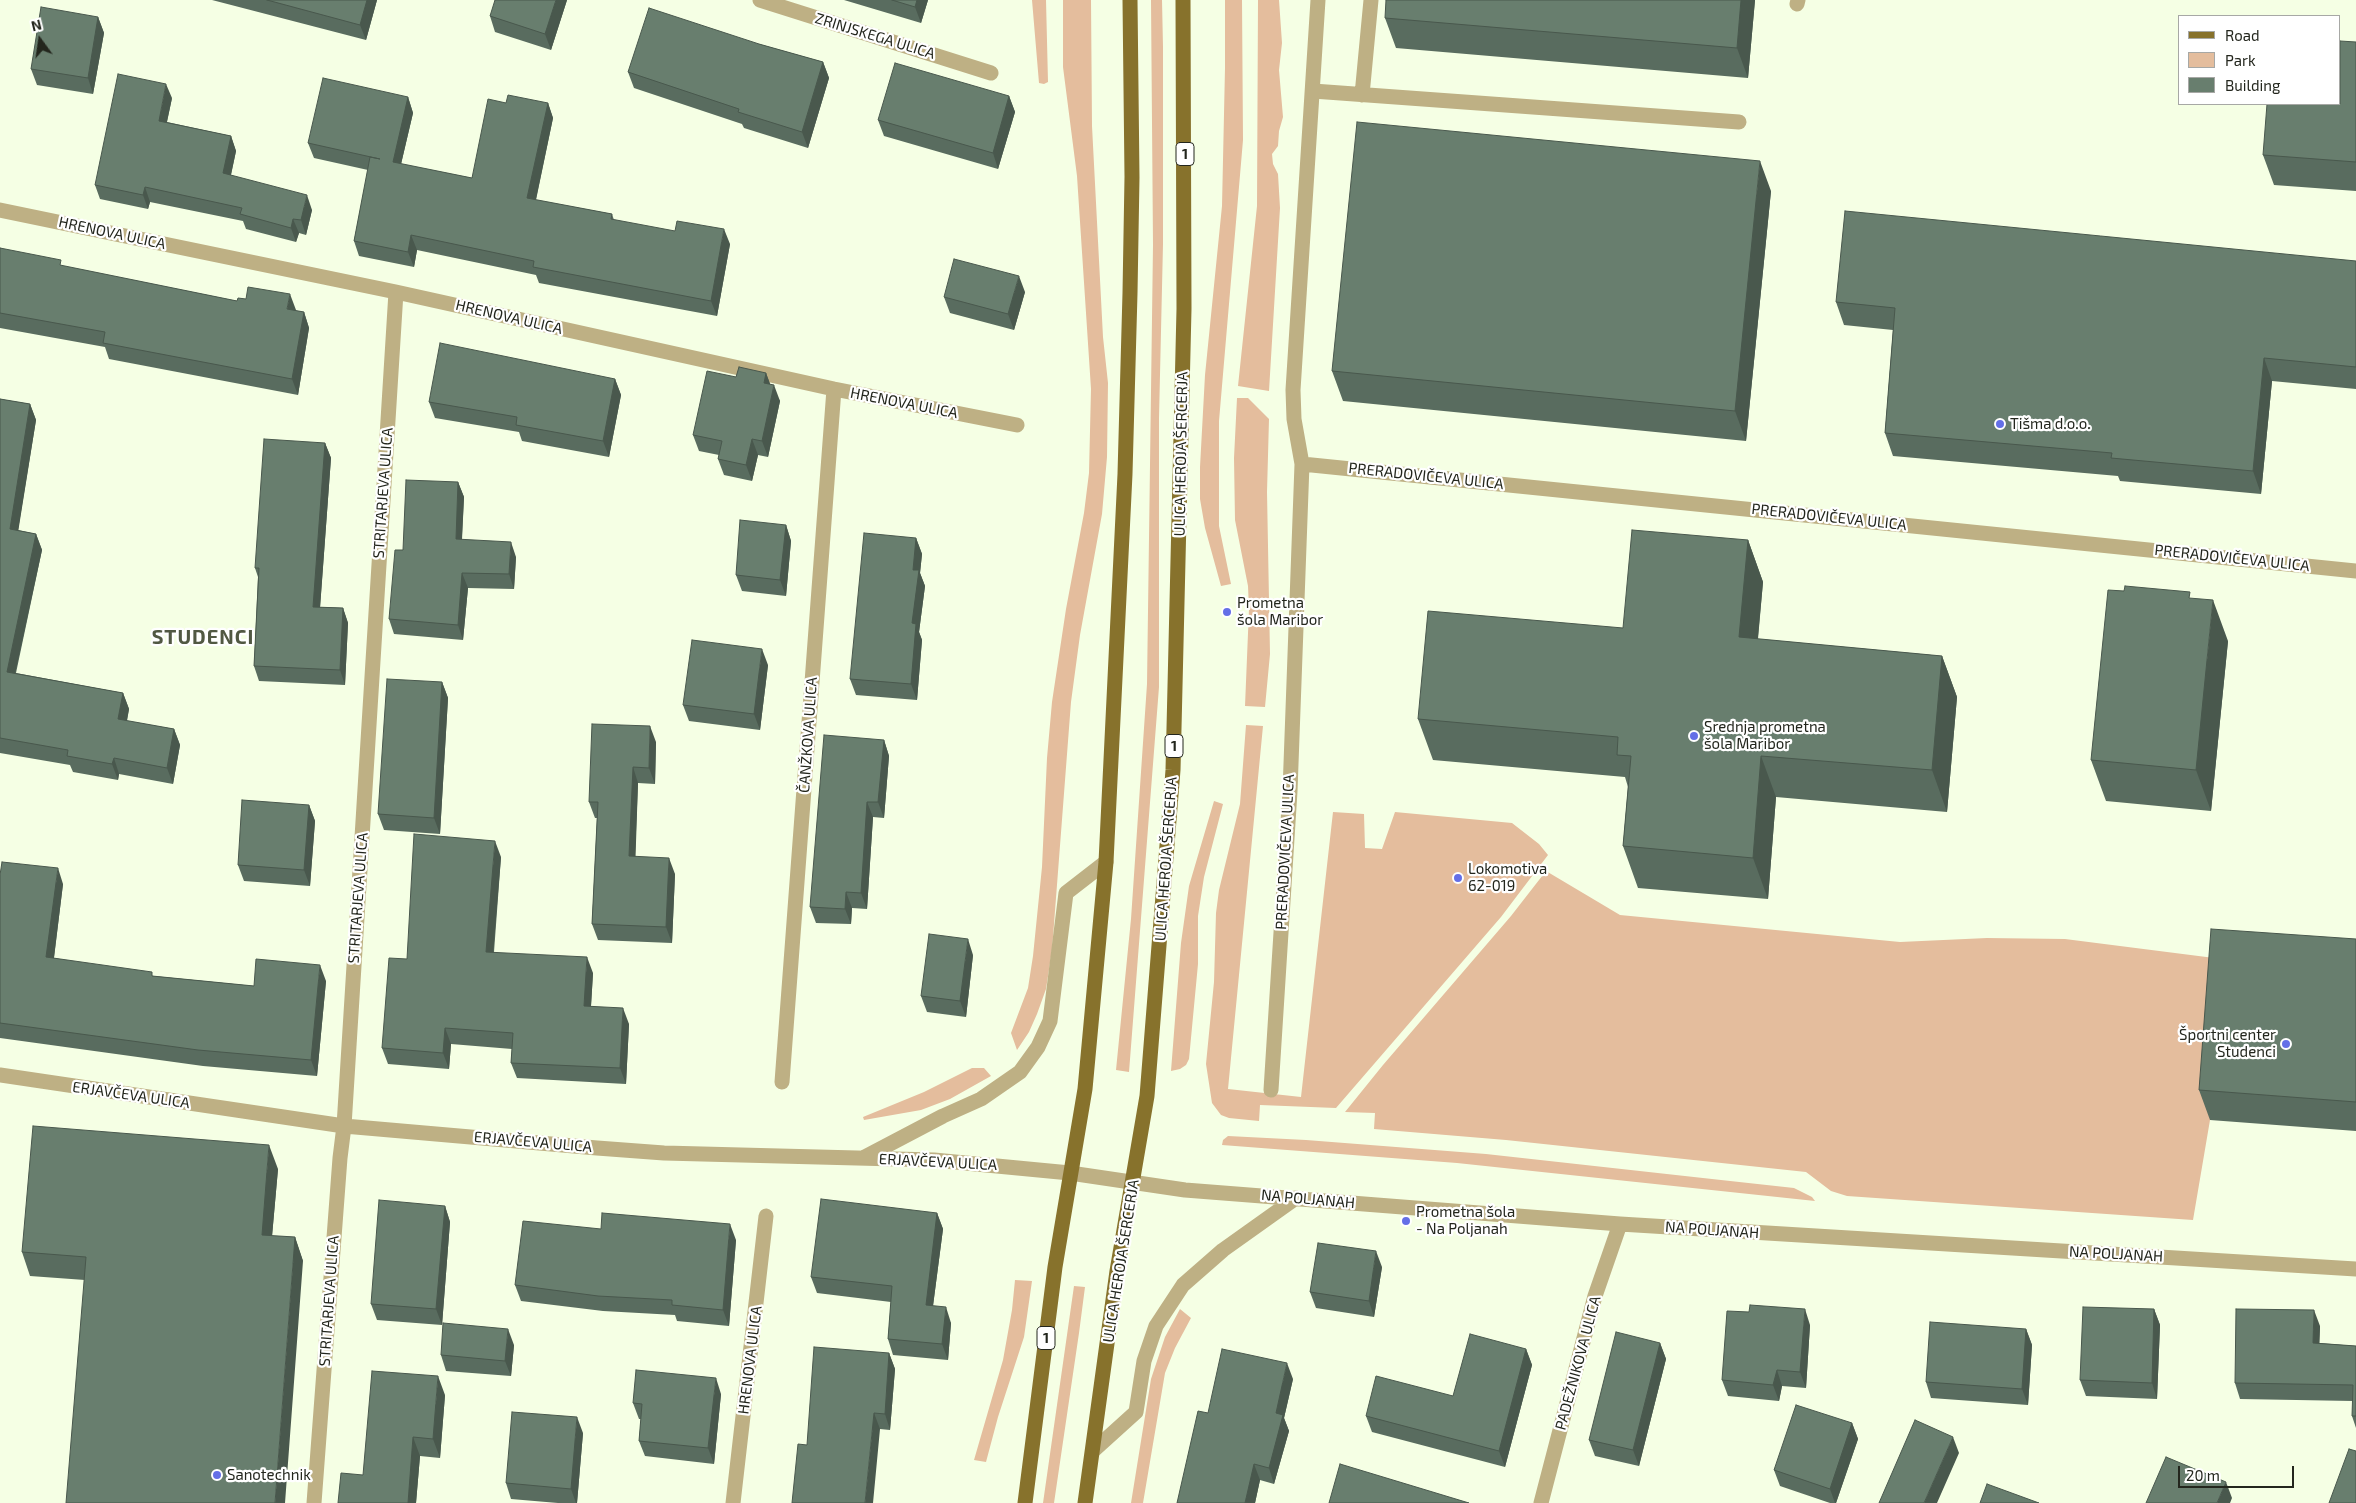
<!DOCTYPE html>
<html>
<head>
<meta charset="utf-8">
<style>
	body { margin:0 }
	#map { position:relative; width:2356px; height:1503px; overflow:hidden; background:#f5ffe4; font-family:"Exo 2",sans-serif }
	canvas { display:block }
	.legend { position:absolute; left:2178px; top:15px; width:162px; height:90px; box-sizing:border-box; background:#fff; border:1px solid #a7a8a5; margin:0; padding:6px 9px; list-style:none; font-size:15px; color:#23261d }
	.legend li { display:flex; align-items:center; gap:10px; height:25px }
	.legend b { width:25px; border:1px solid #a7a8a5 }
	.north { position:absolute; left:15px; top:15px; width:50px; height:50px; -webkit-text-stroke:4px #fff; paint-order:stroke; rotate:346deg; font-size:14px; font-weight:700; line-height:20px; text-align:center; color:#23261d }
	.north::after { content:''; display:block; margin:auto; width:18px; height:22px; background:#23261d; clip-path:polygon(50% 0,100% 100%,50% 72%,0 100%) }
	.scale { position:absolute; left:2178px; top:1466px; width:116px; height:22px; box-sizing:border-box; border:2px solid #23261d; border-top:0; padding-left:6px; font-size:15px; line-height:18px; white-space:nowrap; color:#23261d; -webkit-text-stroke:4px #fff; paint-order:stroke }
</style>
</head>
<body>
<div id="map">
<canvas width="2356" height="1503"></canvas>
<ul class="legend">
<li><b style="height:6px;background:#87722c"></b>Road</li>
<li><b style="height:14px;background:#e4bd9d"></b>Park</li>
<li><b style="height:14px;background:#687e6e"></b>Building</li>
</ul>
<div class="north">N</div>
<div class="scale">20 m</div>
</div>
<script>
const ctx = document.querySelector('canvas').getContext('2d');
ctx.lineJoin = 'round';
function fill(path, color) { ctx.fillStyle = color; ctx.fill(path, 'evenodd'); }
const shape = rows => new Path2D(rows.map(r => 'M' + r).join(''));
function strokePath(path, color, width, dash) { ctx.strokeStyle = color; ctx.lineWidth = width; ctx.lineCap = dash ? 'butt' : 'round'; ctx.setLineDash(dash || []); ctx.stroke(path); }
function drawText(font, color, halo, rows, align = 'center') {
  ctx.font = font + ' "Exo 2",sans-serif'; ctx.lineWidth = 4.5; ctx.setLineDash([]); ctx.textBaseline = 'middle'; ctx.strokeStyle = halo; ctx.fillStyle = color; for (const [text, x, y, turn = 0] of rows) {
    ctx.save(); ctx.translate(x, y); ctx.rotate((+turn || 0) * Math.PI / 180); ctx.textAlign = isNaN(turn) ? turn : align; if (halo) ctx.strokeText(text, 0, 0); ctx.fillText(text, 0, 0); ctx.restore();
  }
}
const green = shape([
	[1032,0,1046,0,1048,82,1044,84,1039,83],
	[1063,0,1091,0,1092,126,1103,337,1108,383,1107,457,1102,514,1080,635,1071,702,1052,950,1046,989,1037,1014,1029,1032,1017,1050,1011,1033,1028,988,1033,956,1042,867,1047,758,1052,702,1066,609,1084,513,1089,473,1091,389,1077,176,1063,67],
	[1151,0,1162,0,1163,47,1163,244,1159,418,1159,687,1129,1072,1116,1070,1131,919,1147,684,1153,245],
	[1225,0,1242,0,1243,140,1219,421,1219,526,1231,584,1221,586,1205,528,1200,499,1200,467,1205,375,1222,206,1225,68],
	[1258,0,1279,0,1282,43,1279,70,1283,117,1279,131,1278,146,1272,154,1273,164,1278,174,1280,208,1269,391,1238,386,1257,206],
	[1237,398,1248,398,1269,419,1267,492,1270,654,1265,707,1245,706,1249,609,1248,586,1235,520,1234,458],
	[1246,725,1263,726,1228,1089,1301,1097,1333,812,1364,814,1365,848,1382,849,1395,812,1512,823,1539,844,1548,855,1501,917,1336,1108,1260,1105,1259,1121,1229,1118,1221,1115,1212,1103,1206,1064,1214,982,1216,913,1219,890,1240,804],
	[1214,801,1223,804,1204,877,1198,916,1198,964,1189,1059,1186,1065,1180,1069,1171,1071,1181,943,1189,886],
	[1546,871,1620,915,1900,942,1987,938,2065,939,2222,959,2210,1120,2193,1220,1847,1196,1831,1191,1806,1172,1506,1140,1374,1129,1375,1113,1345,1112,1383,1065,1511,916],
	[972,1068,984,1068,991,1076,950,1099,921,1110,864,1120,863,1117,924,1092],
	[1228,1136,1306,1140,1486,1154,1721,1180,1794,1188,1812,1197,1815,1201,1457,1163,1222,1145,1223,1140],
	[1015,1280,1032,1281,1024,1337,998,1417,986,1462,974,1460,1003,1360,1012,1310],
	[1074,1286,1085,1287,1079,1333,1054,1503,1043,1503],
	[1180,1309,1191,1318,1175,1348,1165,1373,1143,1503,1131,1503,1151,1379,1165,1337]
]);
const minor = shape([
	[760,0,991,73],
	[1797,4,1798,0],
	[1313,91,1739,122],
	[1362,95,1371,0],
	[0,210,396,292,834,389,1017,425],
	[1302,464,2356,571],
	[0,1075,344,1126,597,1148,664,1153,934,1160,1070,1173,1185,1190,1620,1224,2356,1269],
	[782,1082,834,389],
	[1271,1090,1290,791,1302,464,1294,419,1293,390,1318,0],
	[865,1157,943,1116,981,1099,1020,1072,1038,1047,1050,1021,1066,893,1106,862],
	[1094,1450,1136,1412,1144,1361,1156,1326,1183,1285,1223,1250,1296,1198],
	[314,1503,340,1158,344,1126,396,292],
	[733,1503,766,1216],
	[1541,1503,1595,1296,1620,1224]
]);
const major = shape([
	[1025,1503,1055,1267,1085,1089,1106,862,1125,474,1130,293,1132,177,1130,0],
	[1085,1503,1117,1271,1147,1096,1173,770,1184,309,1183,0]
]);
const wall = shape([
	[212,0,377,0,366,40],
	[567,0,551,50,495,32,490,16],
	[844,0,928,0,921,23],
	[1755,0,1748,78,1396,48,1385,18],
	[98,17,104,33,93,94,37,85,31,69],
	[2356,42,2356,191,2274,185,2263,155],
	[759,44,823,62,829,78,808,148,744,128,742,124,634,88,628,72],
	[1009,96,1015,112,998,169,884,136,878,120],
	[408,97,413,113,401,164,472,178,506,103,548,103,553,118,536,200,612,214,614,220,730,244,717,316,539,283,536,275,417,250,414,267,359,256,354,241,368,170,314,158,308,143],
	[172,98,167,122,231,136,236,151,231,175,312,210,306,235,299,233,296,242,246,229,243,221,150,202,148,209,100,199,95,185],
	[1771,191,1746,441,1343,401,1332,371],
	[0,248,63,266,237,301,304,312,309,328,298,395,109,359,105,347,0,328],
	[2356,261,2356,389,2272,381,2261,494,2120,481,2118,476,1893,456,1885,433,1893,330,1844,325,1836,302],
	[1025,292,1014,330,950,313,944,297],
	[766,373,770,384,780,401,768,457,758,455,752,481,724,475,718,459,719,455,699,451,693,435,736,377],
	[615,379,621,395,609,457,522,441,519,432,435,418,429,402],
	[0,399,30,404,36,420,18,530,36,534,42,550,16,673,123,693,129,709,127,721,174,729,180,745,173,784,119,774,118,780,73,772,70,765,0,753],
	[325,443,331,458,320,607,343,608,348,623,345,685,259,681,254,666,258,577,255,568],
	[458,482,464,497,462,540,516,557,514,589,468,588,463,640,394,634,389,619,403,550],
	[786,525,791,541,786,596,742,591,736,575],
	[916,538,922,554,920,573,925,586,919,632,922,640,917,700,856,695,850,679],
	[1748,540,1763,582,1758,639,1942,656,1957,697,1947,812,1776,797,1768,899,1638,888,1623,846,1628,787,1625,777,1433,760,1418,719,1623,628],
	[2228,641,2211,811,2106,801,2091,760],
	[768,665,760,730,689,721,683,705],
	[442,682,448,698,440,834,384,830,378,814],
	[884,740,889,756,884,818,873,817,867,909,852,908,851,924,816,923,810,907],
	[656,742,655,784,638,783,635,856,675,874,672,943,598,940,592,924,597,818,595,818,589,802],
	[309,805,315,821,310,886,244,881,238,865],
	[501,857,494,952,593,973,591,1006,629,1024,626,1084,517,1078,511,1063,512,1049,451,1044,449,1069,388,1064,382,1048,407,959],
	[0,875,63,884,54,958,154,976,254,986,326,981,317,1076,203,1066,0,1038],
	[2356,939,2356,1131,2210,1120,2199,1090],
	[973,955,966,1017,927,1012,921,996],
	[278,1169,272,1236,295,1237,303,1261,85,1280,30,1276,22,1252],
	[445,1206,450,1222,442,1325,377,1320,371,1304],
	[937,1213,943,1229,933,1306,951,1323,948,1360,893,1355,888,1339,891,1302,817,1293,811,1277],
	[601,1229,736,1240,729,1326,677,1321,675,1315,603,1311,521,1301,515,1285],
	[1382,1267,1374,1317,1316,1308,1310,1292],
	[2154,1309,2160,1325,2157,1399,2086,1396,2080,1380],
	[1810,1325,1806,1388,1782,1386,1779,1401,1728,1396,1722,1380],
	[2320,1326,2319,1343,2356,1346,2356,1428,2352,1416,2353,1401,2240,1399,2235,1383],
	[2026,1329,2032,1345,2028,1405,1931,1398,1926,1382],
	[1660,1343,1666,1359,1639,1466,1595,1456,1589,1440],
	[514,1345,511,1376,446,1371,441,1355],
	[1526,1349,1532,1365,1505,1467,1372,1432,1366,1416,1453,1396],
	[889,1353,895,1369,890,1430,880,1429,807,1445],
	[1293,1379,1284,1418,1289,1431,1274,1484,1260,1480,1255,1503,1177,1503,1208,1413],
	[721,1394,714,1464,645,1456,639,1441,641,1419,639,1419,633,1403],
	[445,1395,440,1458,420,1456,416,1503,338,1503,363,1475],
	[1852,1423,1858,1439,1836,1503,1830,1503,1780,1486,1774,1470],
	[583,1433,577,1503,558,1503,511,1499,506,1483]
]);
const shadedWall = shape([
	[367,0,377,0,366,40,360,25],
	[556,0,567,0,551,50,545,34],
	[917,0,928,0,921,23,915,7],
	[1741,0,1755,0,1748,78,1737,48],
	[98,17,104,33,93,94,88,78],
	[823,62,829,78,808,148,802,132],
	[166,84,172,98,164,135,159,121],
	[1009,96,1015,112,998,169,993,153],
	[408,97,413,113,398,177,393,162],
	[548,103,553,118,533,213,527,198],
	[231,136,236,151,228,188,223,173],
	[1760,161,1771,191,1746,441,1735,411],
	[145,187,150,202,148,209,143,195],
	[307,195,312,210,306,235,301,220],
	[293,219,299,233,296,242,291,228],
	[724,229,730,244,717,316,711,301],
	[411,235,417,250,414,267,408,252],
	[1019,276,1025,292,1014,330,1008,314],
	[290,294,296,310,293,325,287,309],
	[304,312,309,328,298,395,292,379],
	[2264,358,2272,381,2261,494,2253,471],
	[766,373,772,389,764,383],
	[615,379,621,395,609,457,603,441],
	[774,385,780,401,768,457,762,441],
	[30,404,36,420,16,545,10,529],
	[752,439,758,455,752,481,746,465],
	[325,443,331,458,319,622,313,607],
	[458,482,464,497,461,554,456,539],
	[786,525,791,541,786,596,780,580],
	[36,534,42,550,12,688,7,672],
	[916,538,922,554,920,573,925,586,919,632,922,640,917,700,911,684,913,570],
	[1748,540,1763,582,1754,679,1739,637],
	[511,542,516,557,514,589,509,574],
	[462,573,468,588,463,640,458,625],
	[2213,600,2228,641,2211,811,2196,770],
	[343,608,348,623,345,685,340,670],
	[762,649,768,665,760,730,754,714],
	[1942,656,1957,697,1947,812,1932,770],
	[442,682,448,698,440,834,434,818],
	[123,693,129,709,124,735,118,719],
	[650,726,656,742,655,784,649,768],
	[174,729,180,745,173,784,167,768],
	[884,740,889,756,884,818,878,802],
	[1761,756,1776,797,1768,899,1753,858],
	[114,758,119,774,118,780,112,764],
	[633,767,638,783,635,872,629,856],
	[867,802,873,817,867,909,861,893],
	[309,805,315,821,310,886,304,870],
	[495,841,501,857,492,967,486,952],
	[669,858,675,874,672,943,666,927],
	[58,868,63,884,52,973,46,957],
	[846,892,852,908,851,924,845,909],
	[968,939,973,955,966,1017,960,1001],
	[587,957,593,973,590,1022,584,1006],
	[320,965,326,981,317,1076,311,1060],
	[623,1008,629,1024,626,1084,620,1068],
	[445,1028,451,1044,449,1069,443,1053],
	[269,1145,278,1169,270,1259,262,1235],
	[445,1206,450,1222,442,1325,436,1309],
	[937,1213,943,1229,931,1321,926,1305],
	[730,1224,736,1240,729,1326,723,1310],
	[295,1237,303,1261,285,1503,275,1503],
	[1376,1251,1382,1267,1374,1317,1369,1301],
	[946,1307,951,1323,948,1360,942,1344],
	[1805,1309,1810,1325,1806,1388,1800,1372],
	[2154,1309,2160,1325,2157,1399,2152,1383],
	[2314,1310,2320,1326,2319,1359,2313,1343],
	[508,1329,514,1345,511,1376,505,1361],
	[2026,1329,2032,1345,2028,1405,2022,1389],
	[1660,1343,1666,1359,1639,1466,1633,1450],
	[1526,1349,1532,1365,1505,1467,1499,1451],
	[889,1353,895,1369,890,1430,885,1414],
	[1287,1363,1293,1379,1284,1418,1289,1431,1274,1484,1269,1468,1276,1413],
	[1777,1370,1782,1386,1779,1401,1773,1385],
	[438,1376,445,1395,440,1458,433,1439],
	[716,1378,721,1394,714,1464,708,1448],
	[874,1413,880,1429,873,1503,865,1503],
	[577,1417,583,1433,577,1503,576,1503,571,1489],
	[1852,1423,1858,1439,1836,1503,1835,1503,1830,1489],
	[413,1437,420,1456,416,1503,408,1503],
	[1953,1437,1959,1453,1937,1503,1924,1503],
	[1254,1464,1260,1480,1255,1503,1245,1503],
	[2226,1482,2232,1498,2230,1503,2217,1503]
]);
const building = shape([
	[267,0,367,0,360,25,267,0],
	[495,0,556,0,545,34,490,16,495,0],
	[892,0,917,0,915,7,892,0],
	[1386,0,1741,0,1737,48,1385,18,1386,0],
	[41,7,98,17,88,78,31,69,41,7],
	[649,8,759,44,823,62,802,132,738,112,739,109,628,72,649,8],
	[2340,41,2356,42,2356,162,2263,155,2267,104,2340,104,2340,41],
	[895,63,1009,96,993,153,878,120,895,63],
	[118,74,166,84,159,121,231,136,223,173,307,195,301,220,293,219,291,228,240,214,242,208,145,187,143,195,95,185,118,74],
	[323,78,408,97,393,162,472,178,488,99,506,103,508,95,548,103,527,198,612,214,611,219,675,231,677,221,724,229,711,301,533,267,534,261,411,235,408,252,354,241,370,157,380,159,308,143,323,78],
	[1357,122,1760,161,1735,411,1332,371,1357,122],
	[1845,211,2356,261,2356,367,2264,358,2253,471,2111,458,2112,453,1885,433,1895,308,1836,302,1845,211],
	[0,248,61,260,60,265,237,301,238,298,246,299,248,287,290,294,287,309,304,312,292,379,103,343,105,332,0,313,0,248],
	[954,259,1019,276,1008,314,944,297,954,259],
	[440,343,615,379,603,441,516,425,517,417,429,402,440,343],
	[739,367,766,373,764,383,774,385,762,441,752,439,746,465,718,459,722,441,693,435,707,371,736,377,739,367],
	[0,399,30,404,10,529,36,534,7,672,123,693,118,719,174,729,167,768,114,758,112,764,67,756,68,750,0,738,0,399],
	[264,439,325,443,313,607,343,608,340,670,254,666,259,568,255,568,264,439],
	[406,480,458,482,456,539,511,542,509,574,462,573,458,625,389,619,395,550,403,550,406,480],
	[740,520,786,525,780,580,736,575,740,520],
	[1632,530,1748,540,1739,637,1942,656,1932,770,1761,756,1753,858,1623,846,1631,756,1617,755,1618,737,1418,719,1428,611,1623,628,1632,530],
	[864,533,916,538,913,570,919,570,912,623,916,624,911,684,850,679,864,533],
	[2125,586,2190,592,2189,598,2213,600,2196,770,2091,760,2108,590,2124,591,2125,586],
	[692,640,762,649,754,714,683,705,692,640],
	[387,679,442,682,434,818,378,814,387,679],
	[592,724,650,726,649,768,633,767,629,856,669,858,666,927,592,924,598,802,589,802,592,724],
	[824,735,884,740,878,802,867,802,861,893,846,892,845,909,810,907,824,735],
	[242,800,309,805,304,870,238,865,242,800],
	[414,834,495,841,486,952,587,957,584,1006,623,1008,620,1068,511,1063,513,1033,445,1028,443,1053,382,1048,389,958,407,959,414,834],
	[2,862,58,868,46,957,152,972,152,976,254,986,256,959,320,965,311,1060,198,1050,0,1023,0,875,2,862],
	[2211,929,2356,939,2356,1102,2199,1090,2211,929],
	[929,934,968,939,960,1001,921,996,929,934],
	[33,1126,269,1145,262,1235,295,1237,275,1503,66,1503,86,1257,22,1252,33,1126],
	[821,1199,937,1213,926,1305,946,1307,942,1344,888,1339,892,1286,811,1277,821,1199],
	[379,1200,445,1206,436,1309,371,1304,379,1200],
	[602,1213,730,1224,723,1310,672,1305,672,1300,598,1296,515,1285,523,1221,601,1229,602,1213],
	[1318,1243,1376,1251,1369,1301,1310,1292,1318,1243],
	[1750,1305,1805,1309,1800,1372,1777,1370,1773,1385,1722,1380,1727,1311,1749,1312,1750,1305],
	[2083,1307,2154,1309,2152,1383,2080,1380,2083,1307],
	[2236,1309,2314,1310,2313,1343,2356,1346,2356,1416,2352,1416,2353,1385,2235,1383,2236,1309],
	[1930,1322,2026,1329,2022,1389,1926,1382,1930,1322],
	[443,1323,508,1329,505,1361,441,1355,443,1323],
	[1616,1332,1660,1343,1633,1450,1589,1440,1616,1332],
	[1470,1334,1526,1349,1499,1451,1366,1416,1376,1376,1453,1396,1470,1334],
	[814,1347,889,1353,885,1414,874,1413,865,1503,792,1503,798,1444,807,1445,814,1347],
	[1222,1349,1287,1363,1276,1413,1283,1415,1269,1468,1254,1464,1245,1503,1177,1503,1198,1411,1208,1413,1222,1349],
	[636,1370,716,1378,708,1448,639,1441,642,1404,633,1403,636,1370],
	[372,1371,438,1376,433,1439,413,1437,408,1503,338,1503,341,1473,363,1475,372,1371],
	[1796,1405,1852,1423,1830,1489,1774,1470,1796,1405],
	[512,1412,577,1417,571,1489,506,1483,512,1412],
	[1915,1420,1953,1437,1924,1503,1879,1503,1915,1420],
	[2349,1449,2356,1451,2356,1503,2329,1503,2349,1449],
	[2166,1457,2226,1482,2217,1503,2146,1503,2166,1457],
	[1340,1464,1469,1503,1329,1503,1340,1464],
	[1987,1484,2039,1503,1980,1503,1987,1484]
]);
const markers = [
	[2000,424,5,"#646fe7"],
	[1227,612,5,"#646fe7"],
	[1694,736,5,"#646fe7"],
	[1458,878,5,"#646fe7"],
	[2286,1044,5,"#646fe7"],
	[1406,1221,5,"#646fe7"],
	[217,1475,5,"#646fe7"]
];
const shields = [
	[1185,154,18],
	[1174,746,18],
	[1046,1338,18]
];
const shieldNames = [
	["1",1185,154],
	["1",1174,746],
	["1",1046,1338]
];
const streetNames = [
	["ZRINJSKEGA ULICA",875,36,17],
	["HRENOVA ULICA",112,233,12],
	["HRENOVA ULICA",509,317,13],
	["HRENOVA ULICA",904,403,11],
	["ULICA HEROJA ŠERCERJA",1181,454,-89],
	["PRERADOVIČEVA ULICA",1426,476,6],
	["STRITARJEVA ULICA",383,493,-86],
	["PRERADOVIČEVA ULICA",1829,517,6],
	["PRERADOVIČEVA ULICA",2232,558,6],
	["ČANŽKOVA ULICA",808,735,-86],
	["PRERADOVIČEVA ULICA",1285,852,-87],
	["ULICA HEROJA ŠERCERJA",1166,859,-86],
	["STRITARJEVA ULICA",358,898,-86],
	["ERJAVČEVA ULICA",131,1095,8],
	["ERJAVČEVA ULICA",533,1142,5],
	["ERJAVČEVA ULICA",938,1162,3],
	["NA POLJANAH",1308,1199,5],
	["NA POLJANAH",1712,1230,4],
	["NA POLJANAH",2116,1254,3],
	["ULICA HEROJA ŠERCERJA",1121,1261,-81],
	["STRITARJEVA ULICA",329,1301,-86],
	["HRENOVA ULICA",750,1360,-83],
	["PADEŽNIKOVA ULICA",1578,1363,-75]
];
const poiNames = [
	["Tišma d.o.o.",2010,424],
	["Prometna",1237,603],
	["šola Maribor",1237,620],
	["Srednja prometna",1704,727],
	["šola Maribor",1704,744],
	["Lokomotiva",1468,869],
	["62-019",1468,886],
	["Športni center",2276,1035,"right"],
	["Studenci",2276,1052,"right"],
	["Prometna šola",1416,1212],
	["- Na Poljanah",1416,1229],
	["Sanotechnik",227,1475]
];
const districtNames = [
	["STUDENCI",203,637]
];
fill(green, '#e4bd9d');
strokePath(minor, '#beb084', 15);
strokePath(major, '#87722c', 15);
fill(wall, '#596c5f');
fill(shadedWall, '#49584d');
fill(building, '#687e6e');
strokePath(building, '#49584d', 1);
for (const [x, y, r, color] of markers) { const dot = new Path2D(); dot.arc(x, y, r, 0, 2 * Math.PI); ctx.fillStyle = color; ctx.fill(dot); strokePath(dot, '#fff', 2); }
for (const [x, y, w] of shields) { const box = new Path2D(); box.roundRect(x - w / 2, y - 11.5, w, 23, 4); ctx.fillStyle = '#fff'; ctx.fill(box); strokePath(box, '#23261d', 1); }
drawText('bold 14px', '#23261d', null, shieldNames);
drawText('15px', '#23261d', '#fff', streetNames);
drawText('15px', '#23261d', '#fff', poiNames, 'left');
ctx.letterSpacing = '1px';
drawText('bold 20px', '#515842', '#fff', districtNames);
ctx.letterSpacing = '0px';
</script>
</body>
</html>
